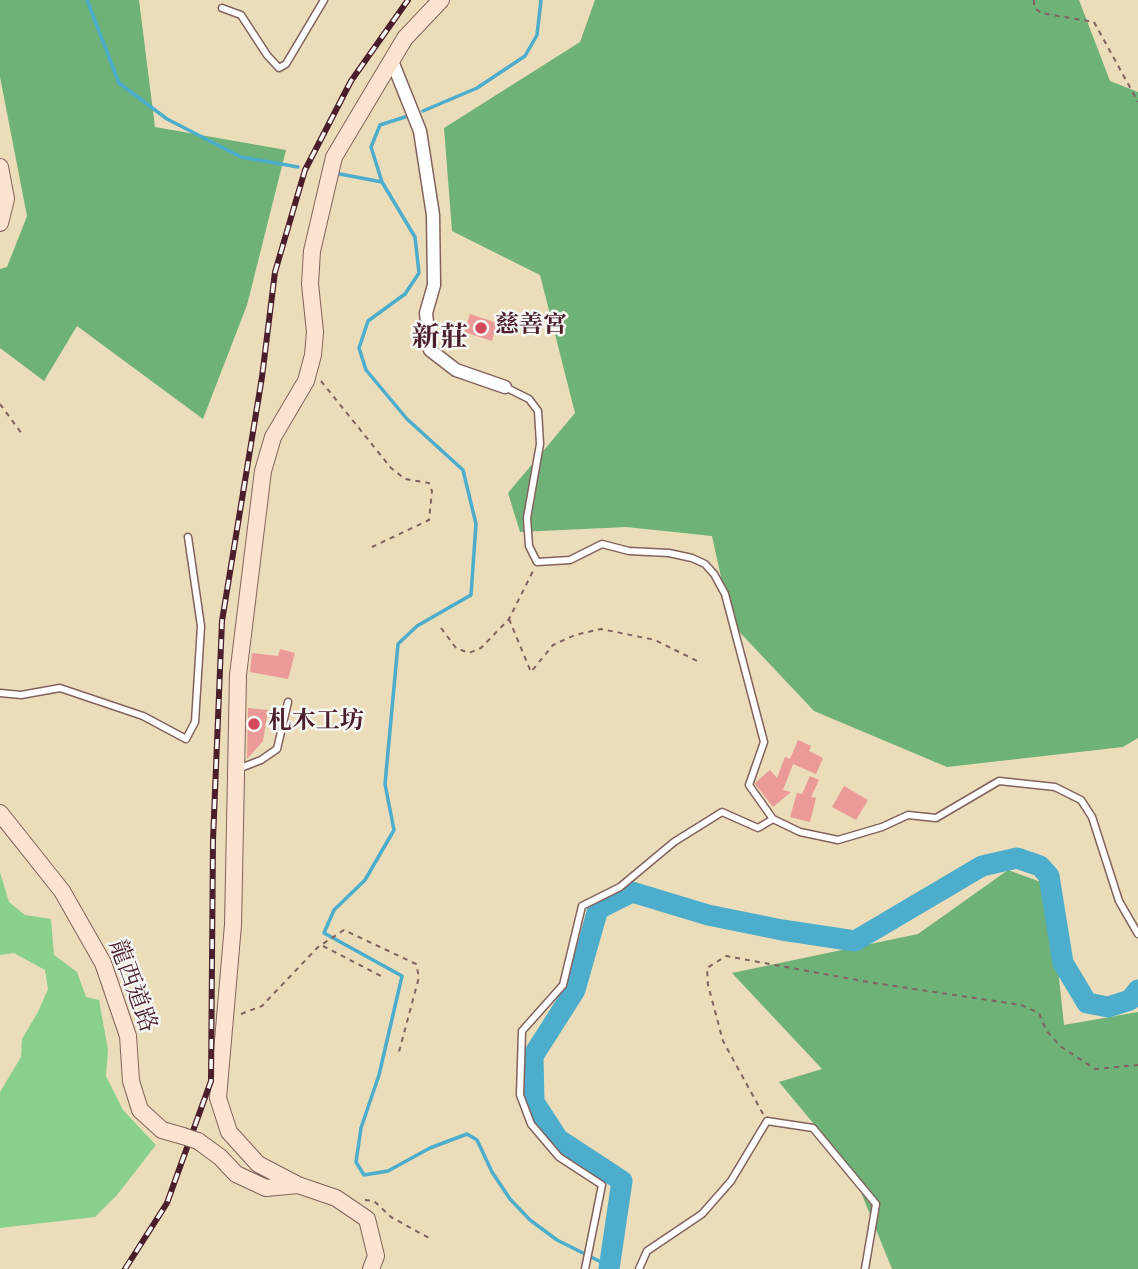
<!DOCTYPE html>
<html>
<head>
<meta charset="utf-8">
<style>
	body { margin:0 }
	canvas { display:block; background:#ebddb9 }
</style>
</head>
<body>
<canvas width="1138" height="1269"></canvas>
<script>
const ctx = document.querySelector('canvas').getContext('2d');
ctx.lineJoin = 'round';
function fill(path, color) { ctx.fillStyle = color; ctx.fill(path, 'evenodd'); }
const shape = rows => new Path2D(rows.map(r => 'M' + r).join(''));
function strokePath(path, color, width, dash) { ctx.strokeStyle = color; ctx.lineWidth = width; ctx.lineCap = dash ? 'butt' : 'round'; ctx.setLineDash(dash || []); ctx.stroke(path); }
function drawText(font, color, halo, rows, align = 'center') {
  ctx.font = font + ' "Sorts Mill Goudy","Noto Serif TC",serif'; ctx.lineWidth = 5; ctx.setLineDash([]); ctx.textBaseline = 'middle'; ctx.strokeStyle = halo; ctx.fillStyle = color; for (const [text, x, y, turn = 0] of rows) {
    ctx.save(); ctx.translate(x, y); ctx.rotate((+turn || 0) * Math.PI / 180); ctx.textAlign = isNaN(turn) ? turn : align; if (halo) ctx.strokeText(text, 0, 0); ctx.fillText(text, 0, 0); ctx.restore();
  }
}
const green = shape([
	[0,872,9,902,25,915,51,919,54,955,77,972,86,997,99,1000,108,1050,106,1076,123,1110,156,1145,117,1195,95,1217,0,1228,0,1092,21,1057,22,1039,38,1012,48,989,45,970,14,953,0,955]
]);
const forest = shape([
	[0,0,139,0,155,127,286,150,247,305,203,419,77,326,44,381,0,348,0,269,7,267,27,216,0,77],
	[595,0,1079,0,1110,81,1138,92,1138,738,1123,747,947,767,814,711,731,623,712,536,626,527,520,532,508,493,575,413,540,275,452,231,444,128,580,42],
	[1008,870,1049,885,1064,1025,1138,1012,1138,1269,892,1269,852,1170,779,1082,822,1069,732,973,918,934]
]);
const stream = shape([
	[87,0,119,83,167,119,241,157,298,167],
	[423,111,477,88,525,56,537,35,541,0],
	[405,117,380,125,371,147,382,182,415,237,419,273,405,294,368,321,359,348,366,370,407,419,463,470,476,524,471,595,417,626,398,644,385,784,394,830,365,880,334,910,324,933,402,976,379,1075,361,1128,356,1162,364,1175,388,1171,430,1148,467,1134,477,1140,492,1172,510,1199,530,1220,557,1240,609,1266],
	[340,174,382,182]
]);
const river = shape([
	[609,1269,622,1181,558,1139,534,1102,533,1056,575,990,598,909,632,892,708,915,782,930,855,941,982,866,1017,858,1040,866,1049,876,1063,963,1087,1003,1108,1007,1130,1000,1138,990]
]);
const building = shape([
	[470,314,497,323,492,341,464,332],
	[280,649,295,653,288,679,250,672,252,653,278,656],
	[248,708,268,710,263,741,247,759],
	[798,740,811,746,809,751,823,758,816,774,793,764,783,790,791,792,773,807,755,784,756,782,770,770,777,778,785,757,790,759],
	[810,776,819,780,811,797,816,798,810,822,790,817,797,793,802,794],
	[844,786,868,800,856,820,832,807]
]);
const path = shape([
	[1034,0,1034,7,1041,13,1094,22,1138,102],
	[321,381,391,468,405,479,429,483,432,491,429,520,372,547],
	[0,404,22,434],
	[509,619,531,672,553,645,575,635,601,629,655,640,699,662],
	[441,628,456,648,469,653,481,648,509,619,533,571],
	[323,946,381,976],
	[241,1014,262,1006,318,947,344,930,416,964,419,977,399,1052],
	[763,1114,723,1041,708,985,707,968,726,956,868,982,1021,1005,1039,1013,1046,1030,1060,1046,1095,1069,1138,1065],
	[365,1200,374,1201,391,1217,429,1238]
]);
const lane = shape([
	[222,8,241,15,267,55,279,68,286,64,324,0],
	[505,387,529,399,538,411,540,444,527,518,529,546,537,562,570,560,602,544,629,551,669,553,692,558,705,564,714,574,725,594,764,742,749,785,773,819],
	[0,693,21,695,60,688,143,716,186,739,195,722,201,626,188,537],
	[238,769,261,760,277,749,288,702],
	[585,1269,602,1185,559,1157,531,1124,520,1095,522,1031,563,985,582,906,620,887,674,842,722,812,758,828,773,819,800,832,838,840,882,827,908,815,936,818,999,781,1055,787,1081,800,1092,817,1119,901,1138,934],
	[639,1269,647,1251,702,1214,731,1181,767,1121,813,1128,876,1204,865,1269]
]);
const street = shape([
	[392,61,420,131,433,215,434,285,426,313,430,350,456,370,505,387]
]);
const secondary = shape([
	[0,167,6,199,0,223],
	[0,813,62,891,103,963,128,1036,131,1081,140,1110,162,1130,183,1136],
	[198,1141,220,1157,236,1174,266,1188,298,1185],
	[371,1269,376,1256,367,1219,336,1198,298,1185,258,1164,229,1132,218,1098,233,925,238,675,263,471,273,437,306,381,313,355,315,332,310,284,312,251,334,157,405,38,441,0]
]);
const rail = shape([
	[125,1269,167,1203,211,1081,213,840,222,621,262,377,275,272,305,170,351,81,408,0]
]);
const secondaryBridge = shape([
	[183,1136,198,1141]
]);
const markers = [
	[481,328,7,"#d1495b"],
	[254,724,7,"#d1495b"]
];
const poiNames = [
	["慈善宮",495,328],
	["札木工坊",268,724]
];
const streetNames = [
	["龍西道路",130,987,70]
];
const quarterNames = [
	["新莊",440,341]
];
fill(green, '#88d08c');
fill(forest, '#6eb278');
strokePath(stream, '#4dadcc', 3.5);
strokePath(river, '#4dadcc', 21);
fill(building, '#eb9a98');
strokePath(lane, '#82625d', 9);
strokePath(street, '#82625d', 15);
strokePath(secondary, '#82625d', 18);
strokePath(path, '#82625d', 2, [5, 5]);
strokePath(lane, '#fff', 6);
strokePath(street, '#fff', 12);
strokePath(secondary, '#fde4d0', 16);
strokePath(rail, '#4a1f2b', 6);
strokePath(rail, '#f6f6f2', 3.5, [10]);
strokePath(secondaryBridge, '#82625d', 18, []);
strokePath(secondaryBridge, '#fde4d0', 16);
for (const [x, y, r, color] of markers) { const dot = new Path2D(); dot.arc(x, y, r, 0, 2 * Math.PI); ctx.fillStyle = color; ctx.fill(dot); strokePath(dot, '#f6f6f2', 2.5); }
drawText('bold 24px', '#4a1f2b', '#f6f6f2', poiNames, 'left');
drawText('24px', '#4a1f2b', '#f6f6f2', streetNames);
drawText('bold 28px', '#4a1f2b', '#f6f6f2', quarterNames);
</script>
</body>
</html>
